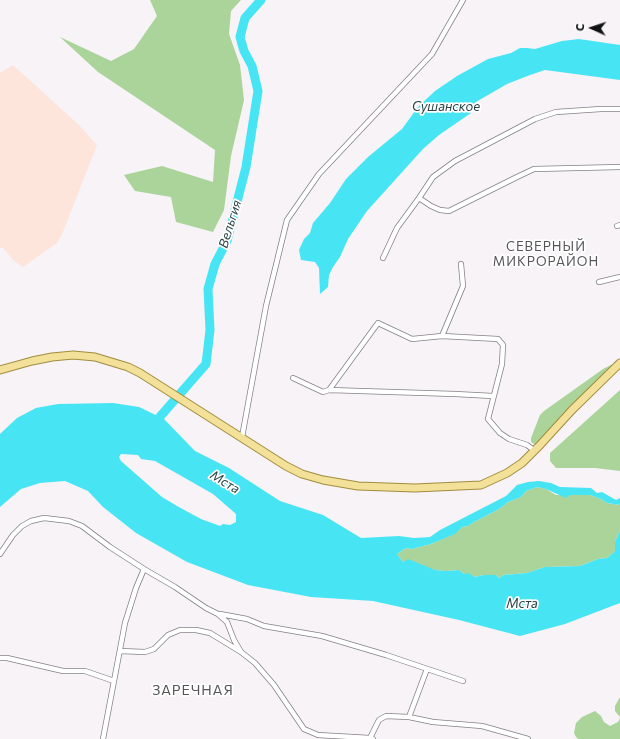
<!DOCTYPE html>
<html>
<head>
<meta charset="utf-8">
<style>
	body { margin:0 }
	#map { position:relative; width:620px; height:739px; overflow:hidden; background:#f7f3f7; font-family:Commissioner,sans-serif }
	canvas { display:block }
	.north { position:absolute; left:572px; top:8px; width:40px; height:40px; -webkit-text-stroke:3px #fff; paint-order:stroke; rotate:273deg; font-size:11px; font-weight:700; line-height:16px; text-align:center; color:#131213 }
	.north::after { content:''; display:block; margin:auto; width:14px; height:18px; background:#131213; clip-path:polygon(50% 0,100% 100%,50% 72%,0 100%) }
</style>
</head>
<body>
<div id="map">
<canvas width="620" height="739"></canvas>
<div class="north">С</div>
</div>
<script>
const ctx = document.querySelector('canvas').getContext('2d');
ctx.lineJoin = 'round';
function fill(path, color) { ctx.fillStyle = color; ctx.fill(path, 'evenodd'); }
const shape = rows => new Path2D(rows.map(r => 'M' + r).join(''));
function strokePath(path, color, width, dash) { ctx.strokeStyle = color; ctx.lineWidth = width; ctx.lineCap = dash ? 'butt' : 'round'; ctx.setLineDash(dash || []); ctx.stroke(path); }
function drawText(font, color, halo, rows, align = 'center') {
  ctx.font = font + ' Commissioner,sans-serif'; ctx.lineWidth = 3.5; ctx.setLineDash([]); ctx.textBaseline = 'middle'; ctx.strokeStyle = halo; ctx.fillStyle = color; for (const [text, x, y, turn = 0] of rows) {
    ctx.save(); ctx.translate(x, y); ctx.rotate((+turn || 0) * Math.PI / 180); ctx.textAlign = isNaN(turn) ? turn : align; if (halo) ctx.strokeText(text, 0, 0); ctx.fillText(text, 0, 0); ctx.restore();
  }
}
const industrial = shape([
	[13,65,79,125,97,145,63,232,57,243,23,267,14,261,3,248,0,248,0,73]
]);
const green = shape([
	[150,0,241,0,231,11,229,34,240,65,244,100,231,156,224,210,213,232,176,222,171,197,135,191,124,175,162,166,213,182,215,150,98,72,60,37,111,61,134,49,157,16],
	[611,365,614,365,537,443,534,444,531,442,531,438,540,415,544,411,603,369],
	[620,390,620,471,595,468,556,468,550,461,550,453],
	[537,487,546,489,556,495,590,495,601,499,607,503,620,505,620,530,615,542,615,551,607,558,598,559,580,566,545,567,527,573,504,575,499,578,496,575,484,575,474,577,464,574,459,570,446,571,435,570,403,562,397,554,406,548,412,549,431,544,454,534,462,527,468,526,474,522,499,509,508,502,521,497,526,491],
	[620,697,620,717,615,711,615,706],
	[595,711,601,716,604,722,610,726,618,722,620,718,620,739,578,739,576,737,574,733,576,723,582,717]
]);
const water = shape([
	[579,39,620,45,620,80,545,70,530,75,507,84,476,102,471,113,439,135,423,149,367,211,348,239,340,257,333,267,329,275,328,287,320,294,319,268,315,262,301,260,299,250,304,239,310,233,313,223,330,203,346,179,368,157,402,129,418,107,435,91,457,76,488,59,511,53,520,48,527,48,535,49,562,41],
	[113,403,139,407,164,419,195,451,229,468,280,501,323,515,361,538,399,536,414,538,430,537,440,530,506,496,517,485,528,482,539,481,551,483,560,487,591,488,597,493,602,492,616,500,620,498,620,505,607,503,601,499,590,495,570,495,566,498,546,489,537,487,526,491,521,497,508,502,499,509,474,522,468,526,462,527,455,534,431,544,412,549,406,548,397,554,403,562,408,559,435,570,446,571,459,570,464,574,469,573,474,577,484,575,496,575,499,578,504,575,527,573,545,567,580,566,598,559,607,558,615,551,615,542,620,530,620,603,565,624,520,636,459,620,373,601,311,597,248,585,187,562,136,533,103,507,88,491,65,481,40,483,21,489,0,507,0,434,17,418,36,408,58,404],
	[121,454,138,455,141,459,155,461,213,494,236,514,236,522,230,525,223,524,220,526,201,519,177,506,162,497,121,461,119,457]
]);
const river = shape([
	[151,427,206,364,210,330,208,289,215,264,227,241,246,167,258,91,252,66,244,51,240,37,245,18,261,0]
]);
const street = shape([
	[419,198,431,206,440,210,449,211,517,177,534,169,620,167],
	[617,226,620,225],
	[383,258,397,228,419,198,433,177,455,161,535,119,556,112,601,109,620,109],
	[599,282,620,277],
	[442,336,498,339,503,345,502,364,488,419,500,433,509,439,527,445,535,451],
	[293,378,323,392,329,390,455,394,493,396],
	[329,390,378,323,412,339,442,336,463,286,461,264],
	[242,437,266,306,287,220,319,174,432,54,463,0],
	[0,554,13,535,22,526,31,521,44,518,69,521,82,526,110,547,144,569,175,587,206,608,218,614,227,622,234,640,241,652],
	[220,614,247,619,264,626,322,636,386,655,463,681],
	[120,651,145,652,154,649,168,635,180,630,196,630,210,633,241,652,255,663,274,685,304,729,318,735,370,738,373,739],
	[0,658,7,658,63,671,85,671,114,681],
	[409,717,427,669],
	[370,738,379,720,386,716,409,717,433,722,482,726,528,739],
	[103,739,125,623,136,588,144,569]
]);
const primary = shape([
	[0,370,32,361,52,357,73,355,95,357,128,367,140,373,286,466,302,474,323,480,358,486,415,488,481,485,507,473,522,463,540,445,572,410,620,363]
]);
const waterNames = [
	["Сушанское",446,107],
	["Вельгия",230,224,-73],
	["Мста",225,482,31],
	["Мста",522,604]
];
const neighbourhoodNames = [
	["СЕВЕРНЫЙ",546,247],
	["МИКРОРАЙОН",546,262]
];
const quarterNames = [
	["ЗАРЕЧНАЯ",193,690]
];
fill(industrial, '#fde5db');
fill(green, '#aad499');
fill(water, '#47e5f4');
strokePath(river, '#47e5f4', 9);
strokePath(street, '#848184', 6);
strokePath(primary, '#a18c3e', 9);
strokePath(street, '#fff', 4.5);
strokePath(primary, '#f4e199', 7);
drawText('italic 13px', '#294345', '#fff', waterNames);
ctx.letterSpacing = '1px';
drawText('13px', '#575558', '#fff', neighbourhoodNames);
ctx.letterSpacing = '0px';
ctx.letterSpacing = '1px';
drawText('14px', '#575558', '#fff', quarterNames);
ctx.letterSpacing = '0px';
</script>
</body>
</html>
